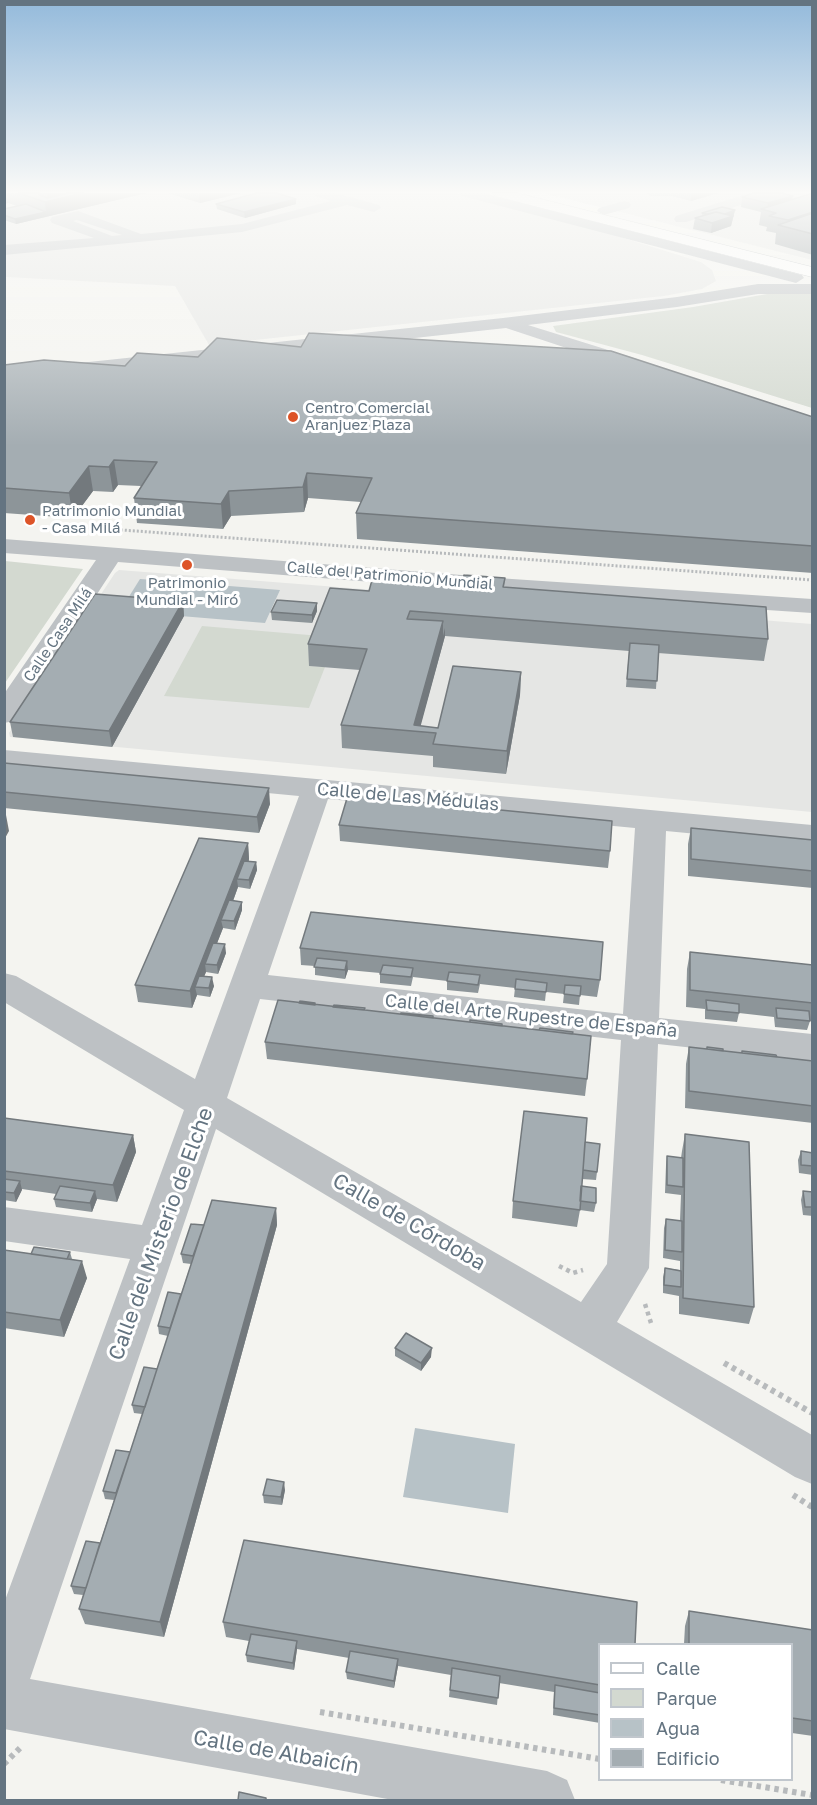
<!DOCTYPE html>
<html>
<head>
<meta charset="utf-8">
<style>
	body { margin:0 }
	#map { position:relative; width:817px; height:1805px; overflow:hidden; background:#f4f4f0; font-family:"Golos Text",sans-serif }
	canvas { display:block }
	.frame { position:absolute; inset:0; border:6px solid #647481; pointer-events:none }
	.legend { position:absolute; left:598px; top:1643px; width:195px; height:138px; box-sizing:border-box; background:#fff; border:2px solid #c1c7cd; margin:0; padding:8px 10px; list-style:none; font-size:18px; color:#647481 }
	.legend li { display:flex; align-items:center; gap:12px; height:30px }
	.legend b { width:30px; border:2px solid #c1c7cd }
</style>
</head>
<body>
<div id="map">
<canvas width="817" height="1805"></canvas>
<div class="frame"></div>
<ul class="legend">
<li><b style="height:8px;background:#fff"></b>Calle</li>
<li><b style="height:16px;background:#d3d9d0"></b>Parque</li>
<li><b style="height:16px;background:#b7c2c7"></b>Agua</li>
<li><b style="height:16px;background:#a4adb2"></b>Edificio</li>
</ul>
</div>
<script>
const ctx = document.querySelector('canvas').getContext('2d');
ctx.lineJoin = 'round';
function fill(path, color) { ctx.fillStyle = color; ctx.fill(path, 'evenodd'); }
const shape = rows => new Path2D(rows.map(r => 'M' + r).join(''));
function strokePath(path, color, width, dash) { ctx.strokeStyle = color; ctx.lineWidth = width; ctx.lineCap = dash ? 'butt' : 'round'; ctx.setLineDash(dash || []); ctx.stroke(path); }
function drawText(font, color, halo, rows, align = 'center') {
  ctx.font = font + ' "Golos Text",sans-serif'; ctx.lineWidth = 6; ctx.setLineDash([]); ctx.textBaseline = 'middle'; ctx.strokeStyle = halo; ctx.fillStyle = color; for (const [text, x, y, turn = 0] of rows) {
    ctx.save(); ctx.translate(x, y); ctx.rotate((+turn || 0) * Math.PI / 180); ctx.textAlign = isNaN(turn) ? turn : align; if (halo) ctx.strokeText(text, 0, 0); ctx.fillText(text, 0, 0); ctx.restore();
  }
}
const built = shape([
	[4,193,455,193,601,231,701,262,712,270,716,281,702,289,664,296,209,345,175,286,5,277],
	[544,193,812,193,812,260],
	[119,570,812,624,812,812,10,737,9,733,115,573]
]);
const green = shape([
	[767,294,812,294,812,408,642,355,556,332,553,326,693,307],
	[5,561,83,569,5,683,4,561],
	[202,626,321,636,309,666,325,667,309,708,164,696]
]);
const water = shape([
	[140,579,280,590,265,623,120,611],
	[415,1428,515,1444,508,1513,403,1497]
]);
const pathFar2 = shape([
	[53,525,812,580]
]);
const pathFar1 = shape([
	[559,1266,573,1273,583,1270],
	[645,1304,651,1323]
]);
const path = shape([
	[724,1363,812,1413],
	[793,1495,812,1507],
	[320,1712,600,1759],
	[4,1764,20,1748],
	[721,1780,812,1795]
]);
const minor = shape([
	[313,193,335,193,379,205,381,208,374,212,347,205,242,232,4,255,4,245,94,238,52,223,50,220,52,217,78,211,141,234,242,224,331,201,315,196,313,193],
	[77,220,122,235,112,236,73,221,77,220],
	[460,193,484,193,802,275,804,278,796,283,462,196,460,193],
	[750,193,772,193,770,196,686,222,676,222,674,219,676,216,750,193],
	[624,201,629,202,631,205,629,208,604,215,597,211,599,208,624,201],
	[758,284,812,284,812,294,758,294,677,307,528,325,637,359,639,363,637,367,630,369,506,328,4,383,4,371,503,318,677,297,758,284],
	[4,539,512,579,812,599,812,613,512,593,118,562,14,721,4,723,4,694,96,560,4,553,4,539],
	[4,750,812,825,812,845,666,831,659,1018,812,1034,812,1061,658,1044,649,1268,617,1322,812,1435,812,1484,795,1477,216,1129,30,1679,547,1771,567,1780,575,1800,393,1800,4,1729,4,1603,130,1259,4,1241,4,1207,142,1225,184,1110,4,1002,4,973,16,976,195,1079,299,796,4,768,4,750],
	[328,799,635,828,623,1014,268,975,328,799],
	[260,999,621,1040,607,1264,581,1302,227,1098,260,999]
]);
const major = shape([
	[493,193,517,193,812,267,812,277,495,196,493,193]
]);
const wall = shape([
	[4,193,146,193,16,224,4,220,4,209,17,206,8,203,4,204],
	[167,193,241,193,200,203],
	[645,193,718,193,691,201,672,196,651,196],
	[813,193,813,255,775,244,776,233,766,231,767,227,759,225,761,212,741,207,742,197,792,200],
	[216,204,296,204,245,218,217,209],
	[735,210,731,226,711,233,693,229,695,218,702,216,702,213],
	[4,365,813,417,813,573,357,539,356,513,361,502,308,498,304,512,231,516,223,529,137,523,134,498,141,486,118,485,113,492,93,491,73,518,4,513],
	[505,578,504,587,768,639,764,661,658,653,656,689,626,687,629,651,445,636,420,726,438,728,521,672,520,695,506,774,433,767,433,756,342,748,341,725,360,670,309,666,308,644,369,591,429,584,462,583],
	[183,601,184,616,112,747,13,737,10,722],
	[317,611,312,623,272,620,271,612],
	[4,763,270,804,259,833,4,808],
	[339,825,610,851,608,868,340,841],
	[691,828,813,840,813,888,688,876,688,844],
	[248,843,249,859,249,861,256,862,257,870,250,889,238,887,233,901,242,910,235,930,223,928,217,943,226,953,218,974,206,972,204,976,214,986,210,997,197,995,192,1008,138,1002,135,985],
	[300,948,600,980,597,997,580,995,579,1005,563,1003,564,994,546,992,545,1001,514,997,515,988,480,984,478,993,447,990,447,981,413,977,411,986,380,983,380,973,348,970,345,979,315,975,315,966,301,965],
	[690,952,813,965,813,1021,810,1021,807,1030,775,1027,774,1017,739,1013,737,1022,705,1019,705,1009,686,1007,687,969],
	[299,1003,572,1034,587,1079,585,1096,267,1059,265,1042],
	[689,1047,813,1061,813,1123,685,1108,686,1064],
	[4,1118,133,1135,136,1152,117,1202,97,1199,92,1212,56,1207,54,1199,56,1194,22,1189,16,1202,4,1200],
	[685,1134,754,1307,749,1324,679,1314,679,1296,663,1293,663,1277,665,1268,680,1270,680,1261,663,1258,664,1228,666,1219,680,1221,681,1195,665,1193,666,1165,667,1156,681,1158,682,1151],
	[585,1142,597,1172,596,1180,582,1179,581,1186,596,1203,594,1212,580,1210,577,1227,512,1218,513,1201],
	[801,1151,813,1153,813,1175,799,1173,798,1160],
	[803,1191,813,1192,813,1216,803,1215,801,1200],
	[276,1208,277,1225,164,1637,85,1624,79,1609,83,1595,74,1594,71,1586,100,1543,114,1500,105,1499,103,1491,130,1452,142,1414,134,1413,132,1405,157,1369,168,1336,159,1334,158,1326,181,1294,191,1264,183,1263,181,1254,204,1225],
	[4,1250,31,1254,70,1252,72,1259,87,1278,64,1337,4,1328],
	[395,1348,431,1357,421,1371,395,1356],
	[285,1490,282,1505,264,1503,263,1495],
	[689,1611,813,1630,813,1736,792,1733,792,1644,684,1644,685,1626],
	[223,1622,600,1644,600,1723,553,1715,554,1692,499,1683,497,1705,449,1697,451,1675,398,1666,394,1688,347,1679,346,1672,349,1658,297,1649,294,1670,247,1662,246,1655,249,1641,226,1637]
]);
const shadedWall = shape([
	[45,193,146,193,16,224,15,219,46,212,45,202,48,201,47,194],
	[199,193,241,193,200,203],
	[692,193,718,193,691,201],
	[793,196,791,206,767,211,768,203],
	[4,198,7,198,8,203,4,204],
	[296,199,296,204,245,218,244,212],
	[735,210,731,226,711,233,712,223,716,217],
	[114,460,118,485,113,492,109,467],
	[89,466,93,491,73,518,69,493],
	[307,473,308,498,304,512,303,487],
	[229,491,231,516,223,529,221,504],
	[183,601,184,616,112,747,109,731],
	[317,603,317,611,312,623,312,615],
	[443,621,443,636,445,628,445,636,419,732,414,725],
	[521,672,520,695,506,774,507,751],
	[269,788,270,804,259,833,257,817],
	[6,815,9,831,4,840,4,817],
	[248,843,249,859,242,879,237,879,238,887,226,920,221,920,223,928,209,964,205,964,206,972,200,987,195,987,197,995,192,1008,190,991],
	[256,862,257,870,250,889,249,880],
	[242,902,242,910,235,930,234,921],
	[225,944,226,953,218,974,217,965],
	[347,961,348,970,345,979,345,970],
	[212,977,214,986,210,997,209,988],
	[133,1135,136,1152,117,1202,113,1185],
	[20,1181,22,1190,16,1202,14,1193],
	[95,1191,97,1199,92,1212,90,1203],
	[276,1208,277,1225,164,1637,160,1622],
	[82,1261,87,1278,64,1337,60,1320],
	[432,1348,431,1357,421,1371,421,1363],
	[284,1482,285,1490,282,1505,281,1497],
	[297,1641,297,1649,294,1670,293,1663],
	[398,1659,398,1666,394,1688,394,1681]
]);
const building = shape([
	[19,193,39,193,39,195,48,198,68,193,83,193,45,202,19,193],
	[257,193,276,193,296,199,244,212,216,204,257,193],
	[754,193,782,193,793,196,768,203,742,197,754,193],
	[813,193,813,212,788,220,769,216,776,213,761,209,813,193],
	[26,204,46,212,15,219,4,215,4,209,26,204],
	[722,207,735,210,725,214,716,212,707,214,702,213,722,207],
	[716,212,733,216,712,223,695,218,716,212],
	[813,213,813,234,778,225,813,213],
	[309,333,611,351,813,417,813,546,356,513,372,478,307,473,303,487,229,491,221,504,134,498,157,462,114,460,109,467,89,466,69,493,4,488,4,365,44,360,125,366,137,353,198,357,217,338,301,347,309,333],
	[464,575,505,578,503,587,766,607,768,639,410,611,407,619,443,621,414,725,438,728,453,666,521,672,507,751,433,744,436,733,341,725,367,649,308,644,330,588,369,591,372,580,429,584,430,581,462,583,464,575],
	[95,594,183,601,109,731,10,722,95,594],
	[277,600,317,603,312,615,271,612,277,600],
	[630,643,659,645,657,681,627,679,630,643],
	[4,763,269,788,257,817,4,792,4,763],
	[348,795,612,821,610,851,339,825,348,795],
	[691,828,813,840,813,871,691,859,691,828],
	[199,838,248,843,190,991,135,985,199,838],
	[244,861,256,862,249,880,237,879,244,861],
	[229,900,242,902,234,921,221,920,229,900],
	[311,912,603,942,600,980,300,948,311,912],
	[213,943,225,944,217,965,205,964,213,943],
	[690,952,813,965,813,1003,690,990,690,952],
	[317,958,347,961,345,970,314,967,317,958],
	[383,965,413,968,411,977,380,974,383,965],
	[449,972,480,975,478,985,447,981,449,972],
	[199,976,212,977,209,988,195,987,199,976],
	[516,979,547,983,546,992,515,989,516,979],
	[565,985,581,986,580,996,564,994,565,985],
	[278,1000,591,1036,587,1079,265,1042,278,1000],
	[706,1000,739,1004,739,1013,707,1010,706,1000],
	[300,1001,315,1003,315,1005,299,1003,300,1001],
	[334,1005,365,1008,364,1010,333,1007,334,1005],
	[776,1008,809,1011,810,1021,777,1018,776,1008],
	[401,1013,433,1016,433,1018,401,1014,401,1013],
	[470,1020,502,1024,502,1026,470,1022,470,1020],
	[540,1028,573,1032,572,1034,539,1030,540,1028],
	[689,1047,813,1061,813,1106,689,1091,689,1047],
	[707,1047,723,1049,723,1051,707,1049,707,1047],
	[742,1051,776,1055,777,1057,742,1053,742,1051],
	[524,1111,587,1118,580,1210,513,1201,524,1111],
	[4,1118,133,1135,113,1185,4,1171,4,1118],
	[685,1134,749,1142,754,1307,683,1298,685,1134],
	[585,1142,600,1144,597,1172,583,1170,585,1142],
	[801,1151,813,1153,813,1166,801,1165,801,1151],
	[667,1156,683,1158,683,1187,667,1185,667,1156],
	[4,1179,20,1181,14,1193,4,1192,4,1179],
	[60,1186,95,1191,90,1203,54,1199,60,1186],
	[581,1186,596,1188,596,1203,580,1201,581,1186],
	[803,1191,813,1192,813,1207,805,1207,803,1191],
	[212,1200,276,1208,160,1622,79,1609,212,1200],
	[666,1219,682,1221,682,1252,665,1250,666,1219],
	[191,1224,204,1225,193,1256,181,1254,191,1224],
	[34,1247,70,1252,67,1259,31,1254,34,1247],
	[4,1250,82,1261,60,1320,4,1312,4,1250],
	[665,1268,681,1271,681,1287,664,1285,665,1268],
	[168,1292,181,1294,170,1328,158,1326,168,1292],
	[406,1333,432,1348,421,1363,395,1348,406,1333],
	[144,1367,157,1369,145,1407,132,1405,144,1367],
	[116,1450,130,1452,116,1493,103,1491,116,1450],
	[267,1479,284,1482,281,1497,263,1495,267,1479],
	[244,1540,637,1602,635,1644,600,1644,600,1685,223,1622,244,1540],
	[86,1541,100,1543,86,1588,71,1586,86,1541],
	[689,1611,813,1630,813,1721,792,1718,792,1644,689,1644,689,1611],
	[251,1634,297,1641,293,1663,246,1655,251,1634],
	[350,1651,398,1659,394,1681,346,1672,350,1651],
	[452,1668,500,1676,498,1698,450,1690,452,1668],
	[555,1685,600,1693,600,1715,554,1708,555,1685],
	[239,1792,266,1798,266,1800,238,1800,239,1792]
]);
const markers = [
	[293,417,6,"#dd5428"],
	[30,520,6,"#dd5428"],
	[187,565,6,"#dd5428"]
];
const farPoinames = [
	["Centro Comercial",305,408],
	["Aranjuez Plaza",305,425],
	["Patrimonio Mundial",42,511],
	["- Casa Milá",42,528],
	["Patrimonio",187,583,"center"],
	["Mundial - Miró",187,600,"center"]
];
const farStreetnames = [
	["Calle del Patrimonio Mundial",390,576,5],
	["Calle Casa Milá",58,635,-56]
];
const streetNames = [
	["Calle de Las Médulas",408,797,5],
	["Calle del Arte Rupestre de España",531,1016,6]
];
const nearStreetnames = [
	["Calle de Córdoba",409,1222,30],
	["Calle del Misterio de Elche",161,1234,-70],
	["Calle de Albaicín",276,1752,10]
];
fill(built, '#e5e6e4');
fill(green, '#d3d9d0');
fill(water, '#b7c2c7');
strokePath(major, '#b0b5b8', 1);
strokePath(pathFar2, '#b7babc', 3, [2, 2]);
strokePath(pathFar1, '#b7babc', 4.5, [4, 4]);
strokePath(path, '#b7babc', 6, [4.5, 4.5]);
fill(minor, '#bdc1c4');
fill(major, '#fff');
fill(wall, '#8d9599');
fill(shadedWall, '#73797d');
fill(building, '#a4adb2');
strokePath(building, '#73797d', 1.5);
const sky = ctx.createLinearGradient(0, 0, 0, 446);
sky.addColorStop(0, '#94badb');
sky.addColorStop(0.43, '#fafaf8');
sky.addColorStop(1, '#fafaf800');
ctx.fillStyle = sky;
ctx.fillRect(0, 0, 817, 446);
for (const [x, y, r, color] of markers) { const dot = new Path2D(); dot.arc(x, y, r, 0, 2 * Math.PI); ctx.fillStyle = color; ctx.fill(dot); strokePath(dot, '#fff', 2); }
drawText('15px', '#647481', '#fff', farPoinames, 'left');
drawText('15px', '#647481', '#fff', farStreetnames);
drawText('18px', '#647481', '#fff', streetNames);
drawText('21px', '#647481', '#fff', nearStreetnames);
</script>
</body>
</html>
